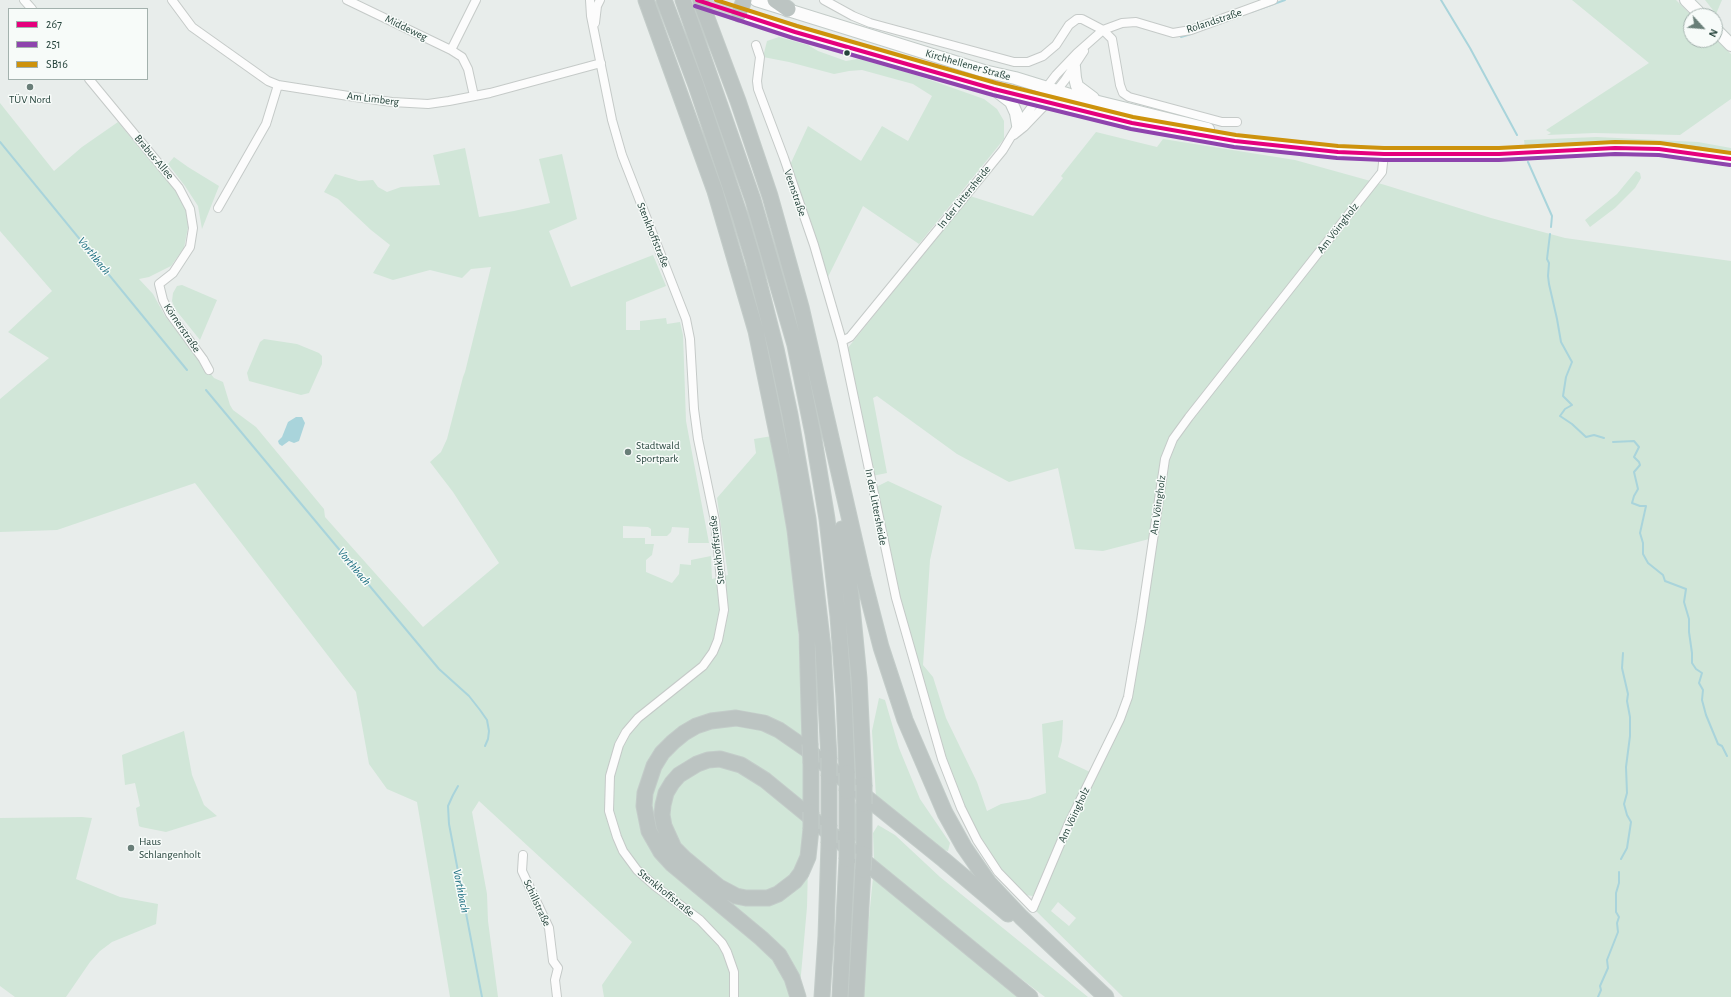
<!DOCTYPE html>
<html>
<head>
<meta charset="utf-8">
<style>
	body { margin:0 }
	#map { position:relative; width:1731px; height:997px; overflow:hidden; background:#e8edeb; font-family:"Alegreya Sans",sans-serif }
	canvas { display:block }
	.legend { position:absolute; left:8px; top:8px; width:140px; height:72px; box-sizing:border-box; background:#f7fbf9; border:1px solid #a3b1ad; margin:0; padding:5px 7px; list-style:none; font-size:12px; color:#24423a }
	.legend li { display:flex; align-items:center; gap:8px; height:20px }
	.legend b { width:20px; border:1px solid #a3b1ad }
	.north { position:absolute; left:1683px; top:8px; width:40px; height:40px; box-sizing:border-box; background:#f7fbf9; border:1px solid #a3b1ad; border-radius:50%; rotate:116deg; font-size:11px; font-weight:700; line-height:16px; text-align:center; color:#24423a }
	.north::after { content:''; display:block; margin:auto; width:14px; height:18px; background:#697e78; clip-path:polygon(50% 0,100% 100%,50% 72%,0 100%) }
</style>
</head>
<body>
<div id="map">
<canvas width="1731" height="997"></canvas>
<ul class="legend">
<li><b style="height:5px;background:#e5007d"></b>267</li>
<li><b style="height:5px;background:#8e44ad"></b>251</li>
<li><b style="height:5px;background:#cd920c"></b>SB16</li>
</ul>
<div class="north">N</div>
</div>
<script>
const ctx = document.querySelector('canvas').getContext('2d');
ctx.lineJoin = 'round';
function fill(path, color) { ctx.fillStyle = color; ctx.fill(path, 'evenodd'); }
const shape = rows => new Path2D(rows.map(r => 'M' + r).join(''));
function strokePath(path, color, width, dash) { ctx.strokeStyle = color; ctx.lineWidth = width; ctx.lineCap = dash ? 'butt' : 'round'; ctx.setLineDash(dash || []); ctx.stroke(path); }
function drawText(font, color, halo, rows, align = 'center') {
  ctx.font = font + ' "Alegreya Sans",sans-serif'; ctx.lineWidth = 3; ctx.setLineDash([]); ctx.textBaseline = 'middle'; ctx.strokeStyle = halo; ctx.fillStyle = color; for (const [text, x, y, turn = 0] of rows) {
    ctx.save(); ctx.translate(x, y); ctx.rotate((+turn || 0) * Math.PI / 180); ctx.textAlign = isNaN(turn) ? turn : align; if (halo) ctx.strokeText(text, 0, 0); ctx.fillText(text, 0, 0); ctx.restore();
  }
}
const green = shape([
	[1572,0,1676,0,1692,16,1691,16,1691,40,1715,40,1715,39,1731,54,1731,99,1680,135,1594,133,1547,135,1551,133,1546,130,1649,63],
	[1705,0,1722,0,1716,14],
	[779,37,808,45,818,51,846,61,857,59,863,60,916,75,984,99,997,109,1004,121,1004,139,919,244,863,206,827,279,813,229,790,165,808,126,861,161,882,126,908,141,932,96,913,84,862,70,849,71,834,74,789,62,763,57,767,41],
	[0,103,54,171,82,147,118,122,162,175,174,187,187,213,188,227,184,248,171,266,149,277,139,279,153,294,165,316,214,378,223,382,230,405,233,410,256,427,324,509,325,517,423,627,499,563,453,492,430,462,441,452,447,439,463,377,465,372,491,267,471,269,462,278,430,270,393,280,373,273,390,245,371,230,338,199,324,192,335,174,359,181,373,180,378,187,387,192,401,187,440,185,433,155,465,148,479,217,514,211,550,203,539,159,562,154,577,219,549,231,571,287,653,255,666,286,626,302,626,330,640,330,640,321,666,318,667,324,680,322,683,335,686,421,709,543,688,543,689,528,672,527,671,532,667,536,651,536,651,529,648,527,623,526,623,538,645,538,645,544,654,544,652,555,646,560,646,572,672,583,679,574,680,564,691,565,691,560,711,556,712,579,728,575,717,498,756,453,754,439,772,436,787,520,797,603,803,733,803,802,808,866,807,907,799,997,604,997,602,985,632,942,479,801,472,812,487,894,488,921,498,997,450,997,417,802,387,789,369,764,356,692,195,483,57,530,0,532,0,399,49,358,8,332,52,291,0,231],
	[1096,132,1157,147,1163,139,1295,160,1385,185,1491,218,1565,238,1731,261,1731,997,1123,997,1033,908,1128,697,1153,538,1103,551,1075,549,1058,468,1009,482,957,454,877,396,873,398,887,473,872,476,847,349,970,196,1033,216,1063,178,1061,176],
	[1058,902,1076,918,1069,926,1051,911],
	[1597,137,1698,142,1731,148,1731,154,1525,148,1524,140],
	[174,157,188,167,219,186,202,229,198,206,185,186,168,164],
	[1636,171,1640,173,1641,178,1635,188,1615,208,1590,227,1585,220,1617,194],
	[182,285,217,300,200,340,175,309,172,301,173,293,177,286],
	[264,339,297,344,319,353,322,356,322,364,309,393,301,395,249,381,247,373,260,342],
	[888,481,942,506,930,560,923,665,933,677,946,718,977,782,987,811,1001,804,1029,799,1046,793,1042,724,1063,720,1062,741,1058,757,1090,772,1033,896,1025,895,1004,875,971,824,949,772,909,643,874,488],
	[879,698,885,700,899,748,920,799,950,843,948,851,944,850,925,836,876,797,872,731],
	[184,731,192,775,204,805,217,816,166,832,141,827,139,826,136,808,140,806,135,783,125,785,122,755],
	[82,817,92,818,76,879,120,897,158,904,156,924,112,942,100,951,90,962,66,997,15,997,0,986,0,818],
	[878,825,895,835,940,877,1088,997,1045,997,1007,968,874,860,873,833],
	[873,878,941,930,1023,997,861,997]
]);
const water = shape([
	[296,417,302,417,305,423,299,441,294,443,289,441,282,446,279,444,278,441,282,437,288,422]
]);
const stream = shape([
	[1441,0,1470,48,1517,135],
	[1251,12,1285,0],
	[1181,37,1191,34],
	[0,142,187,370],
	[1528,162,1552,216,1551,227],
	[1550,234,1547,259,1549,263,1548,276,1549,284,1557,319,1561,342,1572,362,1566,377,1563,396,1572,405,1565,409,1560,416,1572,424,1586,437,1594,435,1604,438],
	[206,390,439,669,469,696,480,710,487,720,489,731,488,739,485,746],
	[1613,442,1634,441,1639,447,1634,457,1639,462,1640,465,1634,472,1638,489,1634,496,1632,503,1640,506,1646,506,1640,533,1643,543,1643,554,1648,563,1663,575,1665,581,1686,589,1684,602,1689,619,1689,632,1692,653,1692,663,1696,669,1702,673,1699,683,1703,690,1702,700,1706,715,1718,744,1722,746,1727,756],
	[458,786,453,795,448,806,449,824,482,997],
	[1621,859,1627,848,1631,822,1627,815,1624,804,1627,793,1626,767,1630,736,1630,717,1627,701,1628,694,1622,668,1623,653],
	[1598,997,1601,990,1600,986,1608,968,1607,960,1618,932,1617,923,1619,917,1616,912,1616,893,1619,883,1619,872]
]);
const minor = shape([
	[24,0,32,9],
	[172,0,192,27,268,81,278,85,355,97,392,102,428,104,449,101,490,93,601,63],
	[347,0,451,50,462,57,468,69,474,96],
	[590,0,591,16,612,120,622,155,686,319,690,339,694,409,698,439,715,521,724,610,718,640,713,652,703,666,638,718,626,732,619,745,610,776,609,811,617,837,623,851,637,870,655,886,700,920,722,943,727,952,734,972,734,997],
	[824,0,853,16,870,23,1014,62,1028,62,1043,56,1056,45,1069,25,1077,19,1082,19,1103,30,1112,39,1120,85,1123,93,1129,97,1222,122,1237,122],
	[595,23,597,6,600,0],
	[756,45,760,57,757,81,758,89,784,158,814,245,842,341,896,598,942,759,961,808,977,840,998,872,1033,908,1069,823,1120,719,1128,697,1141,621,1165,459,1173,439,1189,417,1382,172,1384,154],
	[451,50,476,0],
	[89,79,179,188,190,209,193,228,190,247,173,273,159,284,163,300,170,314,203,359,209,370],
	[1014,135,1024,127,1047,103,1065,80,1084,51],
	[218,208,266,124,278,85],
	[842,341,850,337,1003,150,1018,125,1056,75,1077,53,1103,30,1122,23,1136,22,1173,33,1191,30,1273,0],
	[523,855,522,871,549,928,553,961,558,968,555,980,557,997]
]);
const secondary = shape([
	[756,0,984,71,1015,78,1070,95,1208,129],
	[1686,0,1702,16],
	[739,14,942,75,1076,110,1132,123,1235,141,1338,152,1384,154,1429,155,1499,154,1615,148,1659,149,1696,153,1731,159],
	[1715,29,1731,45],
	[1074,67,1075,78,1077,86,1093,98],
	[998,92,1011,102,1016,113,1018,125]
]);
const primary = shape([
	[697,0,739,14]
]);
const motorway = shape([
	[646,0,715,191,756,331,785,472,795,530,807,634,810,744],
	[664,0,696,85,740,216,753,259,776,349,790,415,808,519,823,648,829,758],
	[683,0,753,200,795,345,813,434,827,519,838,616,844,697,847,773],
	[775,0,788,9],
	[705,13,738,101,770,196,801,307,863,577,881,647,905,720,945,813,964,847,989,883,1021,917,1106,997],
	[739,14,744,0],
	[842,529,851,596,859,678,864,785],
	[811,763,811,812],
	[829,776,829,825],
	[811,829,808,857,801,873,795,881,778,894,768,898,746,898,736,896,719,887,684,858,674,848,664,826,662,815,663,805,666,793,672,783,679,775,697,764,708,760,720,759,741,765,765,780,1030,997],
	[847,840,847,791],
	[864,854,864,804],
	[798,997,792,978,779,955,761,938,672,864,661,852,649,831,644,806,645,793,654,766,662,753,673,742,684,733,696,726,711,721,736,718,764,723,779,730,805,748,944,860,1008,914],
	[822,997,826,936,829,843],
	[840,997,847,859],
	[856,997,863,870]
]);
const motorwayBridge = shape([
	[700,0,705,13],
	[810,744,811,763],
	[829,758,829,776],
	[847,773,847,791],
	[864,785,864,804],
	[811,829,811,812],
	[847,840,847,859],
	[829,843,829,825],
	[863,870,864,854]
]);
const bus1 = shape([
	[697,0,795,32,994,89,1132,123,1235,141,1338,152,1384,154,1499,154,1615,148,1659,149,1731,159]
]);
const bus2 = shape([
	[695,6,793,38,993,95,1131,129,1234,147,1337,158,1384,160,1499,160,1615,154,1659,155,1730,165]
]);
const bus3 = shape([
	[716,0,797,26,996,83,1133,117,1236,135,1338,146,1384,148,1499,148,1615,142,1660,143,1731,153]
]);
const markers = [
	[847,53,3.5,"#24423a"],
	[30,87,4,"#697e78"],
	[628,452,4,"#697e78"],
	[131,848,4,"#697e78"]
];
const streetNames = [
	["Rolandstraße",1214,21,-18],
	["Middeweg",406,28,26],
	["Kirchhellener Straße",968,65,16],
	["Am Limberg",373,99,7],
	["Brabus-Allee",154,157,50],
	["Veenstraße",795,193,71],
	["In der Littersheide",964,197,-51],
	["Am Vöingholz",1338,228,-52],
	["Stenkhoffstraße",653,235,68],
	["Körnerstraße",182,328,56],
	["Am Vöingholz",1158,505,-82],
	["In der Littersheide",876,507,79],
	["Stenkhoffstraße",717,550,-97],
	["Am Vöingholz",1074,815,-65],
	["Stenkhoffstraße",666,893,39],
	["Schillstraße",537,903,65]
];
const poiNames = [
	["TÜV Nord",30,100,"center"],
	["Stadtwald",636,446],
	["Sportpark",636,459],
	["Haus",139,842],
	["Schlangenholt",139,855]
];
const waterNames = [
	["Vorthbach",94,256,51],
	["Vorthbach",354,567,50],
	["Vorthbach",461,891,79]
];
fill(green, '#d1e6d8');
fill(water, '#a9d4db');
strokePath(stream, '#a9d4db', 2);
strokePath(minor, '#c5cac8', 10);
strokePath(secondary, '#c3cbc8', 14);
strokePath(primary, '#c3ccc9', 15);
strokePath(motorway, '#c3ccc9', 17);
strokePath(minor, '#fcfcfc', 8);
strokePath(secondary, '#fcfcfc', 12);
strokePath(primary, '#cfd7d5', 13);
strokePath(motorway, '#bcc4c2', 15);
strokePath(motorwayBridge, '#c3ccc9', 17, []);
strokePath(motorwayBridge, '#bcc4c2', 15);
strokePath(bus1, '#e5007d', 4);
strokePath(bus2, '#8e44ad', 4);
strokePath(bus3, '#cd920c', 4);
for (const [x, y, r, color] of markers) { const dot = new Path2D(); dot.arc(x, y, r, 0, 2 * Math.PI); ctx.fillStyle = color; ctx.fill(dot); strokePath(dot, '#f7fbf9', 1.5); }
drawText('11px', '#24423a', '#f7fbf9', streetNames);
drawText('11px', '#24423a', '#f7fbf9', poiNames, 'left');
drawText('italic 12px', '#1c6f80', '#f7fbf9', waterNames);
</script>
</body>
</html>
